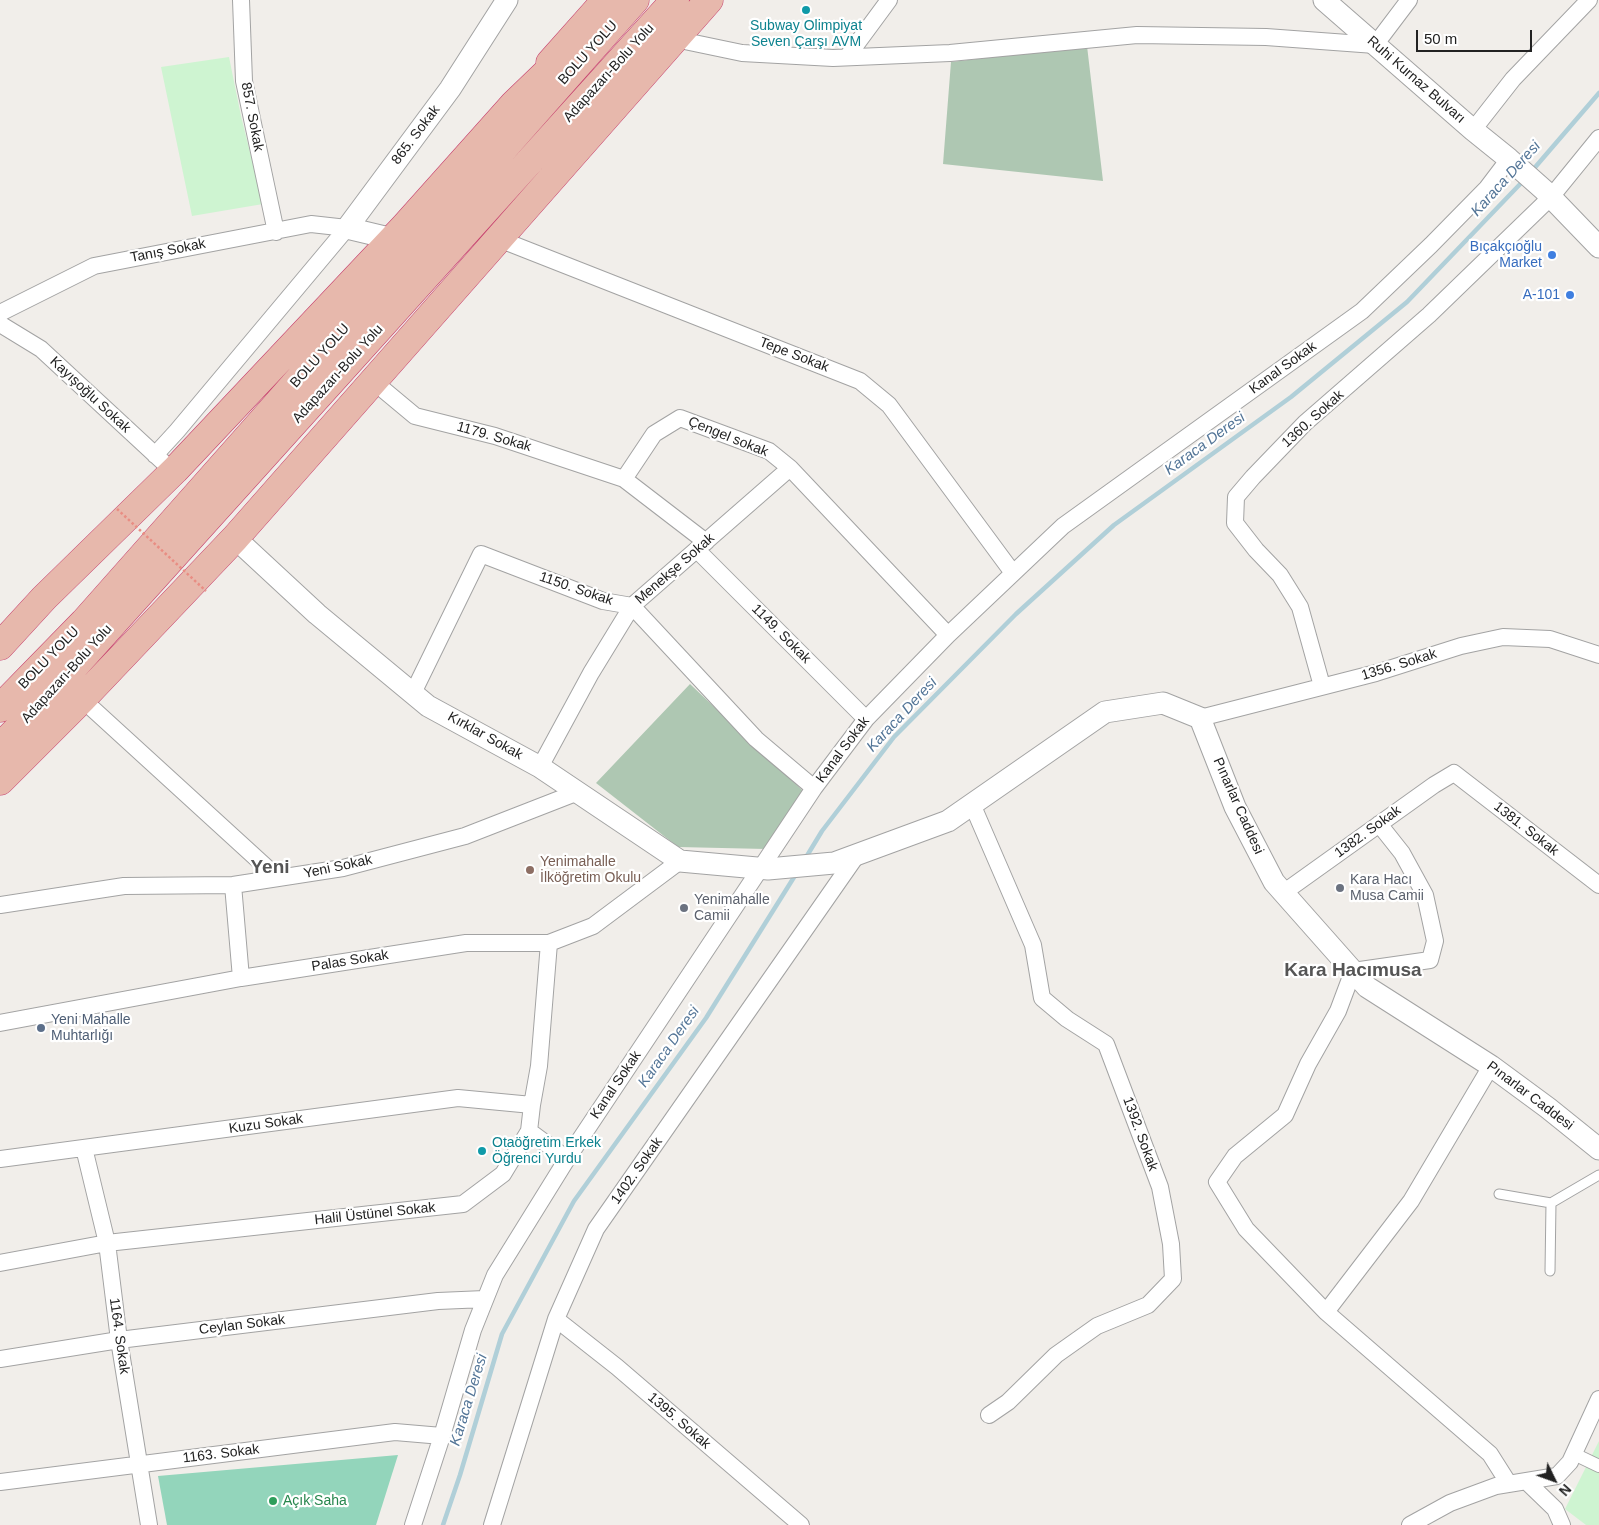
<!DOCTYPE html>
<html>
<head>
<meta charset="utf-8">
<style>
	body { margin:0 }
	#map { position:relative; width:1599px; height:1525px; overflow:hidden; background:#f1eeea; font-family:Helvetica,sans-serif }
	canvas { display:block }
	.north { position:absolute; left:1529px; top:1455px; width:50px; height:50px; -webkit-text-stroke:4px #fff; paint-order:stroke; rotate:132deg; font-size:14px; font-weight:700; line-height:20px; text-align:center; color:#222 }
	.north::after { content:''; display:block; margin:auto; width:18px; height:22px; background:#222; clip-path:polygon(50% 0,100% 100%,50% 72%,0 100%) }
	.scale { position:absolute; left:1416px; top:30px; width:116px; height:22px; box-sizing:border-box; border:2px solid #222; border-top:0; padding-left:6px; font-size:15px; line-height:18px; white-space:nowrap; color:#222; -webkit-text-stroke:4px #fff; paint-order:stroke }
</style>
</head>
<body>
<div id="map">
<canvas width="1599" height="1525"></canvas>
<div class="north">N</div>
<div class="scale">50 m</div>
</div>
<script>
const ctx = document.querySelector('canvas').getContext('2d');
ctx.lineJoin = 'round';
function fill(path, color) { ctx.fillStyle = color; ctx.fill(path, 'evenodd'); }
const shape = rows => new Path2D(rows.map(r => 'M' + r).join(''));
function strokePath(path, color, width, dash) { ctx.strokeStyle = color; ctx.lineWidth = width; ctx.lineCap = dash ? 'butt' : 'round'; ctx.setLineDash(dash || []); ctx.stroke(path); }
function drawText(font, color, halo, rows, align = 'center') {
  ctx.font = font + ' Helvetica,sans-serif'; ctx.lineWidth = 4.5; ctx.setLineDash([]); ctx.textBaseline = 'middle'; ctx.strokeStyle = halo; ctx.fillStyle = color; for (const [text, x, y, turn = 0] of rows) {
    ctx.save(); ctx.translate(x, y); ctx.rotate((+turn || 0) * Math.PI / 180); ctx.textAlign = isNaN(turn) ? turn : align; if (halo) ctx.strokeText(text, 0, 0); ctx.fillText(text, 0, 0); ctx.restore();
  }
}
const cemetery = shape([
	[1087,46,1103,181,943,164,951,62],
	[690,684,803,791,766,849,678,847,596,783]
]);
const park = shape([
	[229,57,241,116,263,204,192,216,161,67],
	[1599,1441,1599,1525,1586,1525,1565,1509]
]);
const pitch = shape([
	[398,1455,376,1525,167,1525,158,1476]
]);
const stream = shape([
	[1531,172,1599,93],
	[805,859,822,831,894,737,1016,614,1114,525,1291,397,1407,302,1524,180],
	[443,1525,460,1475,502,1334,574,1201,706,1018,796,874]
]);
const service = shape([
	[1499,1194,1551,1203,1550,1271],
	[1551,1203,1599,1175]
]);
const pedestrian = shape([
	[1574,1454,1599,1466]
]);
const minor = shape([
	[241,0,244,81,276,232],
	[675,39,742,53,833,58,950,53,1137,35,1266,37,1375,45,1409,0],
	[847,57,889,0],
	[1473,130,1513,79,1589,0],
	[499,239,860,381,889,405,1013,573],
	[0,313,94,266,311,224,347,228],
	[0,324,41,349,163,462],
	[373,381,415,416,495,436,624,479],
	[155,455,177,431,347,228],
	[706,542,624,479,654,434,680,418,769,451,790,468,948,635],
	[697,550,866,719],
	[1322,686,1300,607,1280,575,1256,550,1235,523,1236,497,1253,477,1305,423,1429,315,1551,197,1599,138],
	[413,693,481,554,603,601,632,606,756,739,814,788],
	[82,699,278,878],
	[1200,718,1376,673,1461,646,1503,637,1550,639,1599,655],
	[540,767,591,673,632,606,790,468],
	[972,804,1033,945,1042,998,1067,1019,1106,1044,1160,1187,1171,1244,1173,1279,1148,1305,1097,1326,1056,1355,1008,1402,989,1415],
	[1379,824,1402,853,1425,895,1435,941,1430,960,1353,971,1338,1011,1308,1064,1285,1115,1235,1156,1217,1182,1246,1229,1326,1312,1490,1454,1509,1484],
	[233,885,241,978],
	[1283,893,1434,785,1454,773,1599,885],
	[0,905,124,886,233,885,343,868,465,836,578,792],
	[0,1023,241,978,466,943,549,943,593,926,680,861],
	[529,1131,567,1159],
	[84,1148,107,1243,119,1340,149,1525],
	[0,1159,458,1098,532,1105],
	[0,1263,107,1243,463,1204,503,1174,529,1131,532,1105,539,1066,549,943],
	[1326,1312,1411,1201,1491,1066],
	[556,1319,617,1367,801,1525],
	[0,1359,119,1340,438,1301,485,1299],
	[1526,1481,1555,1509,1562,1525],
	[0,1482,395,1432,442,1436],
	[413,1525,442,1436,473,1330,495,1275,567,1159,814,788,866,719,948,635,1063,526,1362,311,1431,245,1487,188,1509,159],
	[492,1525,556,1319,596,1229,857,855],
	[1410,1525,1450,1503,1496,1486,1557,1476,1570,1462,1599,1399]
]);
const tertiary = shape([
	[1324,0,1473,130,1509,159,1544,190,1599,247],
	[393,239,347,228,450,89,507,0],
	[235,538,317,614,428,706,540,767,680,861,768,869,834,863,948,821,1105,712,1163,703,1200,718,1235,807,1274,882,1367,987,1491,1066,1548,1108,1599,1149]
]);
const trunk = shape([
	[550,63,606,0],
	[0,646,44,598,175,470,405,226,514,104,566,54],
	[0,708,84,622,635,0],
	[0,747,17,730,675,0],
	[0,781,82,699,235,538,709,0]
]);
const pathBridge = shape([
	[117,509,206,591]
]);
const markers = [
	[806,10,5,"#0f9aa8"],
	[1552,255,5,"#3f7fe0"],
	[1570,295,5,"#3f7fe0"],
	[530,870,5,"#8d6e63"],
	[1340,888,5,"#6b7280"],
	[684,908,5,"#6b7280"],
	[41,1028,5,"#5c6f8a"],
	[482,1151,5,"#0f9aa8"],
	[273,1501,5,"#2e9e5b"]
];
const cultureNames = [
	["Subway Olimpiyat",806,26],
	["Seven Çarşı AVM",806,42],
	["Otaöğretim Erkek",492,1143,"left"],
	["Öğrenci Yurdu",492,1159,"left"]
];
const streetNames = [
	["BOLU YOLU",588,53,-48],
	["Adapazarı-Bolu Yolu",609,73,-48],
	["Ruhi Kurnaz Bulvarı",1416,80,41],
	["857. Sokak",252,117,79],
	["865. Sokak",416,135,-53],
	["Tanış Sokak",168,251,-11],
	["Tepe Sokak",794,355,21],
	["BOLU YOLU",320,356,-48],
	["Kanal Sokak",1283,368,-36],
	["Adapazarı-Bolu Yolu",338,374,-48],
	["Kayışoğlu Sokak",90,395,43],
	["1360. Sokak",1313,419,-42],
	["1179. Sokak",494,437,16],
	["Çengel sokak",728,437,22],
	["Menekşe Sokak",675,569,-41],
	["1150. Sokak",576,589,19],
	["1149. Sokak",781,634,45],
	["BOLU YOLU",49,658,-46],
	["1356. Sokak",1399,665,-17],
	["Adapazarı-Bolu Yolu",67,674,-48],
	["Kırklar Sokak",485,736,29],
	["Kanal Sokak",843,750,-53],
	["Pınarlar Caddesi",1238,806,66],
	["1381. Sokak",1526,829,38],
	["1382. Sokak",1368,832,-36],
	["Yeni Sokak",338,867,-12],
	["Palas Sokak",350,961,-9],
	["Kanal Sokak",616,1085,-56],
	["Pınarlar Caddesi",1530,1096,37],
	["Kuzu Sokak",266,1124,-8],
	["1392. Sokak",1140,1134,70],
	["1402. Sokak",637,1171,-55],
	["Halil Üstünel Sokak",375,1214,-6],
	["Ceylan Sokak",242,1325,-7],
	["1164. Sokak",119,1336,82],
	["1395. Sokak",679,1421,41],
	["1163. Sokak",221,1454,-7]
];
const shopNames = [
	["Bıçakçıoğlu",1542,247],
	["Market",1542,263],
	["A-101",1560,295]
];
const educationNames = [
	["Yenimahalle",540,862],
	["İlköğretim Okulu",540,878]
];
const worshipNames = [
	["Kara Hacı",1350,880],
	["Musa Camii",1350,896],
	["Yenimahalle",694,900],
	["Camii",694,916]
];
const serviceNames = [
	["Yeni Mahalle",51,1020],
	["Muhtarlığı",51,1036]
];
const leisureNames = [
	["Açık Saha",283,1501]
];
const waterNames = [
	["Karaca Deresi",1506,179,-48],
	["Karaca Deresi",1205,444,-36],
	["Karaca Deresi",902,715,-47],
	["Karaca Deresi",669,1047,-55],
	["Karaca Deresi",469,1400,-73]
];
const districtNames = [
	["Yeni",270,868],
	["Kara Hacımusa",1353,971]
];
fill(cemetery, '#aec7b2');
fill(park, '#cef4d1');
fill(pitch, '#93d5bb');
strokePath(stream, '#b0cfd8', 4.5);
strokePath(service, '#a3a3a3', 11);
strokePath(pedestrian, '#a3a3a3', 14);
strokePath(minor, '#a3a3a3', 18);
strokePath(tertiary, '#a3a3a3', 23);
strokePath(trunk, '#c6406e', 29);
strokePath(service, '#fff', 9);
strokePath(pedestrian, '#fff', 12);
strokePath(minor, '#fff', 16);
strokePath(tertiary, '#fff', 21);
strokePath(trunk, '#e7b8ac', 28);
strokePath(pathBridge, '#e98d83', 2.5, [2.5, 2.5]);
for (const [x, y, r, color] of markers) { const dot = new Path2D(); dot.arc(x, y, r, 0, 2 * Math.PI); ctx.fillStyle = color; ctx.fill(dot); strokePath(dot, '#fff', 2); }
drawText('14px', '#0d838f', '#fff', cultureNames);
drawText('14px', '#222', '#fff', streetNames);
drawText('14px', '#366cbe', '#fff', shopNames, 'right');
drawText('14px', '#785e54', '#fff', educationNames, 'left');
drawText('14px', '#5b616d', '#fff', worshipNames, 'left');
drawText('14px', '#4e5e75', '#fff', serviceNames, 'left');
drawText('14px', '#27864d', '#fff', leisureNames, 'left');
drawText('italic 15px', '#537597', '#fff', waterNames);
drawText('bold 19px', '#555', '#fff', districtNames);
</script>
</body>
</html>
